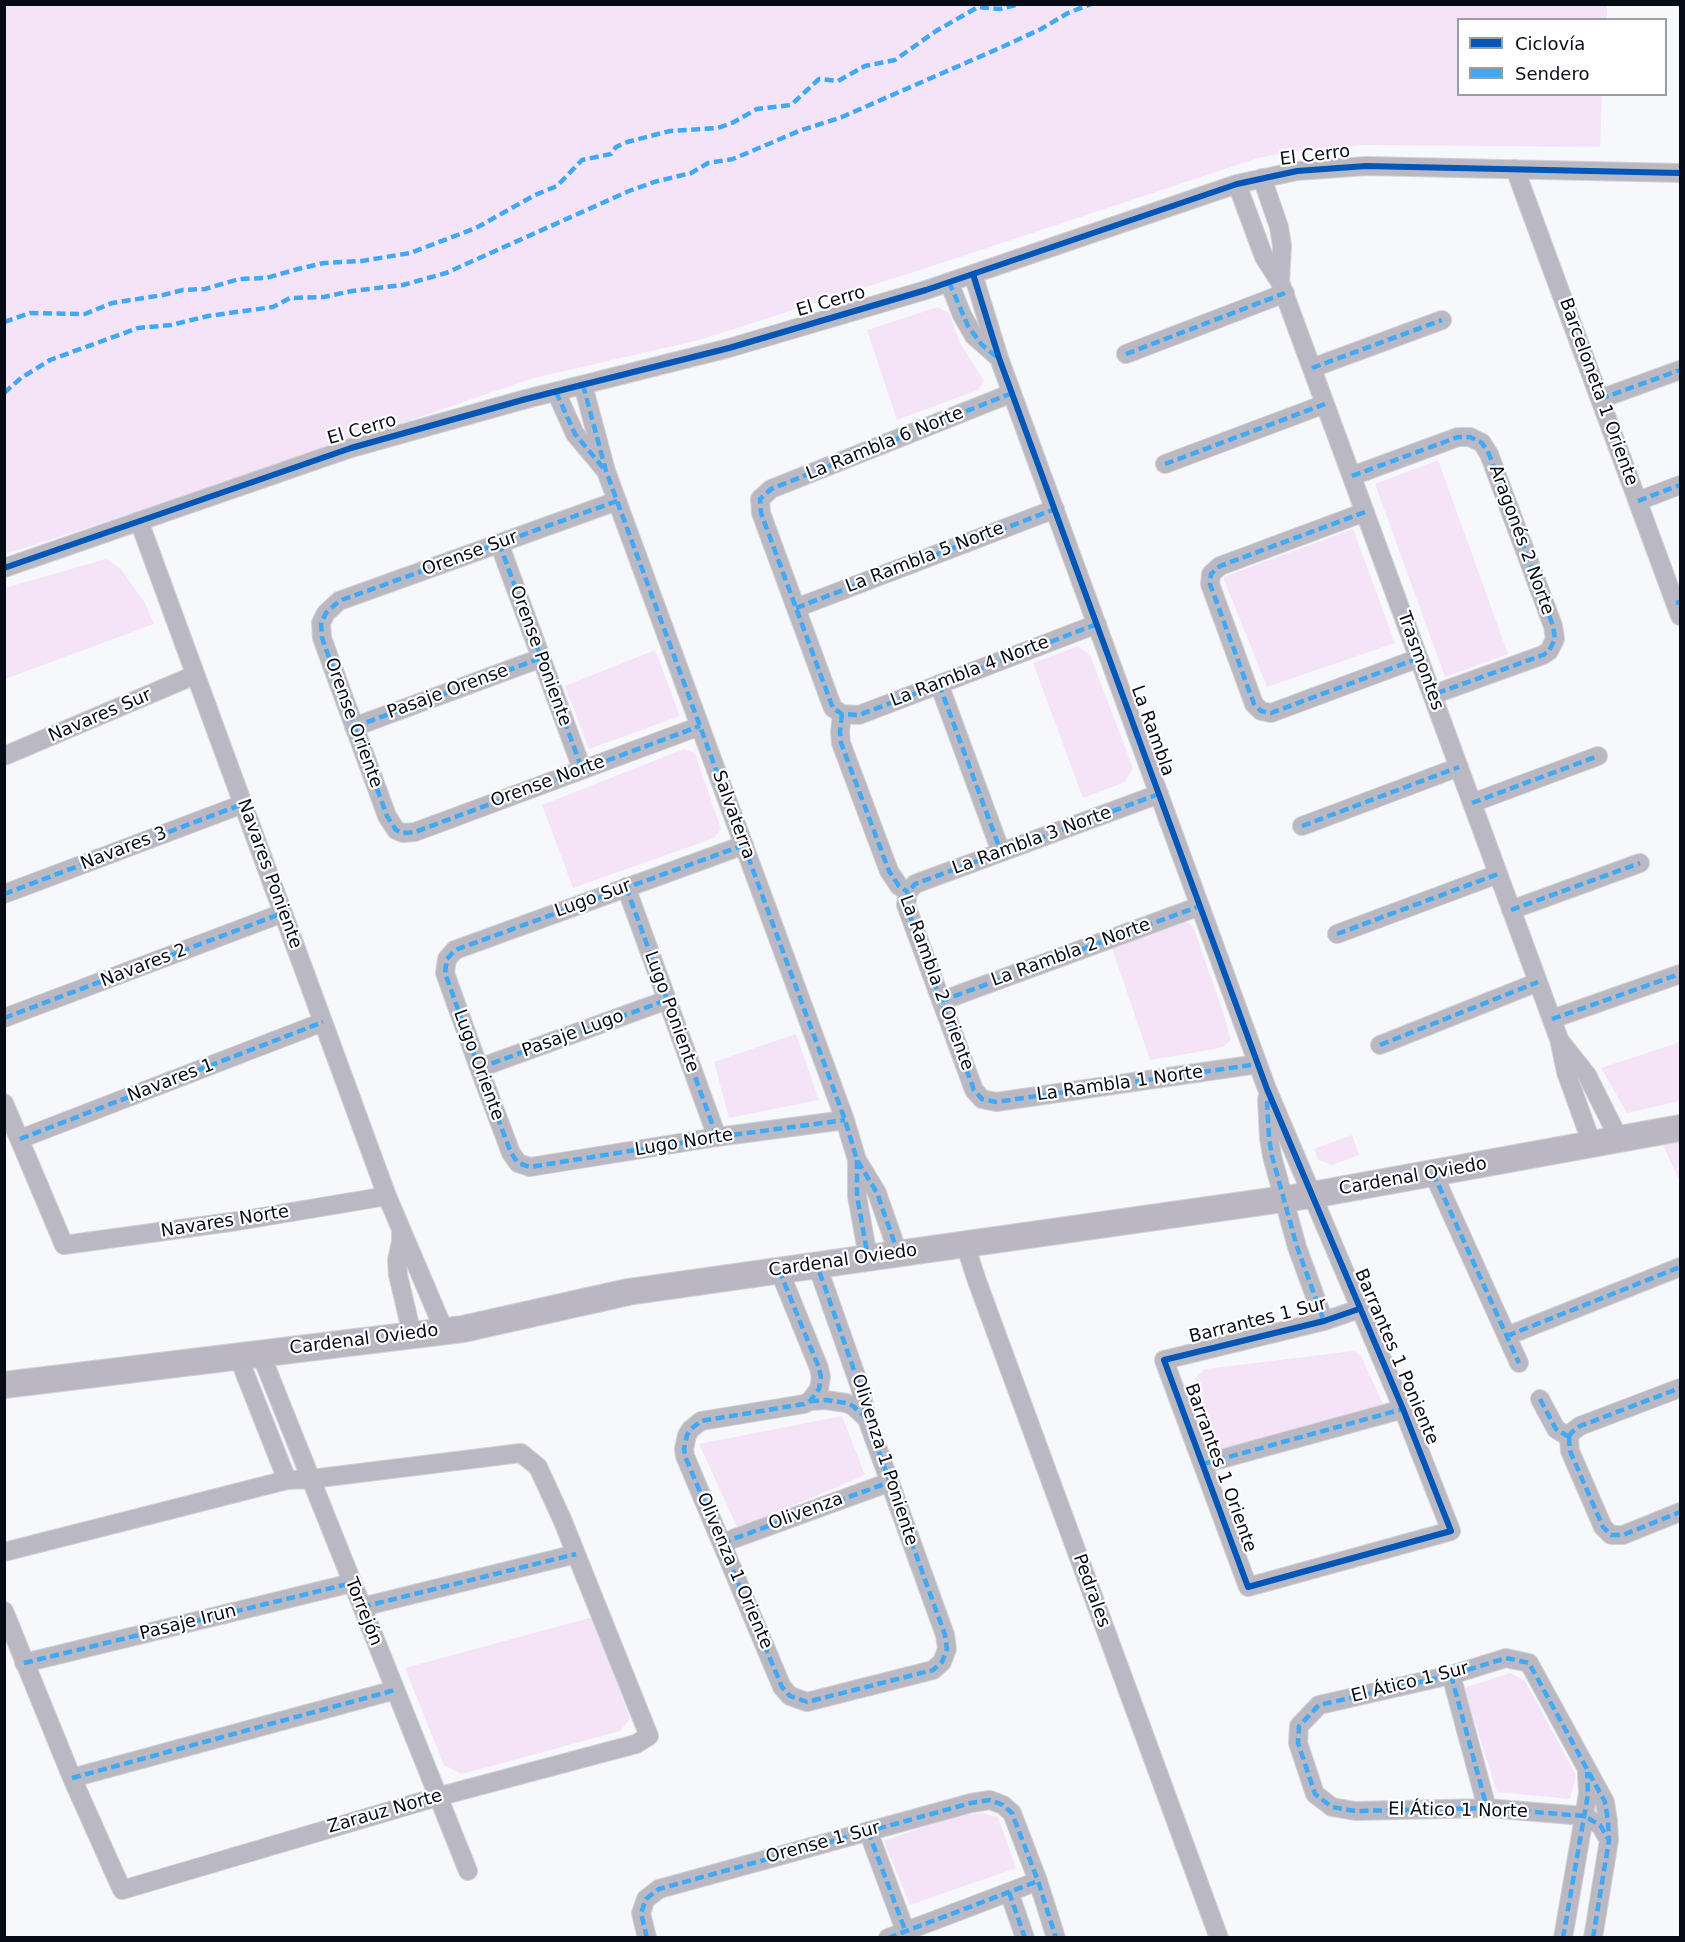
<!DOCTYPE html>
<meta charset="utf-8">
<style>
body{margin:0}
#map{position:relative;width:1685px;height:1942px;overflow:hidden;background:#f6f8fc;font-family:"DejaVu Sans",sans-serif}
canvas{display:block}
.frame{position:absolute;inset:0;border:6px solid #070b16;pointer-events:none}
.legend{position:absolute;left:1457px;top:18px;width:210px;height:78px;box-sizing:border-box;background:#fff;border:2px solid #9c9da2;margin:0;padding:8px 10px;list-style:none;font-size:18px;color:#070b16}
.legend li{display:flex;align-items:center;gap:12px;height:30px}
.legend b{width:30px;border:2px solid #9c9da2}
</style>
<div id="map">
<canvas width="1685" height="1942"></canvas>
<div class="frame"></div>
<ul class="legend">
<li><b style="height:8px;background:#0057b8"></b>Ciclovía</li>
<li><b style="height:8px;background:#3fa9f5"></b>Sendero</li>
</ul>
</div>
<script>
const context = document.querySelector('canvas').getContext('2d');
context.lineJoin = 'round';
function fill(path, color) {
  context.fillStyle = color;
  context.fill(path, 'evenodd');
}
function toPath(rows) {
  const path = new Path2D();
  for (const r of rows) {
    path.moveTo(r[0], r[1]);
    for (let i = 2; i < r.length; i += 2) path.lineTo(r[i], r[i + 1]);
  }
  return path;
}
function strokePath(path, color, width, dash) {
  context.strokeStyle = color;
  context.lineWidth = width;
  context.lineCap = dash ? 'butt' : 'round';
  context.setLineDash(dash || []);
  context.stroke(path);
}
function label(font, color, halo, rows, align = 'center') {
  context.font = font + ' "DejaVu Sans",sans-serif';
  context.lineWidth = 4.5;
  context.setLineDash([]);
  context.textBaseline = 'middle';
  context.strokeStyle = halo;
  context.fillStyle = color;
  for (const [text, x, y, turn = 0] of rows) {
    context.save();
    context.translate(x, y);
    context.rotate((+turn || 0) * Math.PI / 180);
    context.textAlign = isNaN(turn) ? turn : align;
    if (halo) context.strokeText(text, 0, 0);
    context.fillText(text, 0, 0);
    context.restore();
  }
}
fill(toPath([
 [4,5,1607,5,1607,19,1458,20,1458,94,1602,95,1600,147,1364,145,1296,151,1258,158,948,261,699,340,534,378,196,493,5,554],
 [938,307,949,313,960,343,984,381,978,390,897,420,867,330],
 [1438,460,1508,654,1445,677,1375,484],
 [1353,529,1395,643,1267,687,1223,577],
 [106,559,121,569,145,603,154,624,5,679,5,588],
 [1078,646,1090,655,1133,768,1125,782,1083,798,1033,663],
 [655,650,680,716,589,749,565,686],
 [684,749,695,753,721,829,714,838,573,888,542,805],
 [1182,922,1188,922,1193,926,1223,1012,1230,1037,1230,1041,1224,1046,1215,1049,1150,1060,1112,948],
 [796,1034,819,1100,729,1118,714,1062],
 [1680,1042,1680,1101,1627,1113,1601,1068],
 [1352,1135,1359,1155,1332,1165,1318,1160,1314,1149],
 [1680,1141,1680,1182,1663,1145],
 [1354,1351,1361,1356,1384,1406,1226,1451,1217,1446,1195,1379,1205,1369],
 [842,1416,865,1475,738,1529,699,1444],
 [593,1617,630,1719,620,1731,462,1774,444,1765,405,1668],
 [1510,1673,1525,1681,1576,1775,1570,1799,1497,1792,1464,1688],
 [982,1813,998,1817,1016,1868,910,1905,884,1841,926,1826,962,1815]
]), '#f5e4f8');
const street = toPath([
 [1515,169,1680,616],
 [1262,178,1279,227,1282,246,1280,282],
 [1237,184,1264,257,1280,282,1559,1039,1566,1072,1592,1144],
 [973,274,999,358,1267,1089,1403,1409,1451,1531,1248,1587,1164,1360,1324,1321,1359,1309],
 [949,282,962,315,974,336,999,358],
 [1126,354,1285,293],
 [1312,368,1442,320],
 [583,385,606,471,845,1120,857,1160,877,1193,898,1253],
 [556,392,575,434,606,471],
 [1012,393,771,489,760,499,761,513,831,703,833,708,842,714,859,715,1097,624],
 [1600,399,1680,370],
 [1165,464,1325,404],
 [1352,476,1458,437,1470,437,1482,443,1489,454,1553,626,1555,639,1549,651,1543,655,1432,695],
 [617,501,339,601,326,613,321,623,322,638,387,816,396,830,403,833,415,832,700,726],
 [1638,501,1680,485],
 [1365,512,1220,566,1211,574,1210,584,1254,704,1261,711,1271,713,1419,658],
 [139,521,387,1196,444,1330],
 [499,543,582,769],
 [4,568,351,448,526,399,729,348,926,290,1237,184,1297,171,1366,166,1680,173],
 [796,608,1055,509],
 [939,684,1001,852],
 [842,714,840,732,841,743,889,871,899,886,908,892],
 [354,727,541,658],
 [4,756,195,675],
 [1159,794,915,884,908,892,906,905,974,1090,982,1099,996,1102,1258,1064],
 [1472,803,1598,756],
 [1302,826,1459,767],
 [744,845,455,950,447,959,445,973,479,1068,511,1153,518,1163,530,1167,717,1137,845,1120],
 [626,887,717,1137],
 [4,894,243,804],
 [1511,910,1640,863],
 [1337,934,1498,874],
 [941,1001,1200,906],
 [4,1018,283,913],
 [1552,1019,1680,974],
 [1560,1041,1587,1075,1619,1139],
 [1380,1045,1538,982],
 [479,1068,667,1000],
 [1267,1099,1269,1138,1272,1156,1297,1247,1324,1321],
 [4,1103,64,1245,238,1221,387,1196],
 [20,1139,323,1022],
 [857,1160,857,1196,868,1257],
 [1433,1173,1519,1363],
 [401,1231,401,1242,397,1260,398,1275,412,1334],
 [965,1244,977,1281,1219,1938],
 [779,1270,819,1368,821,1377,819,1389,810,1401,804,1404,701,1421,691,1429,687,1435,684,1449,685,1456,782,1687,790,1696,807,1702,933,1670,942,1662,947,1649,945,1635,867,1419,860,1387,817,1265],
 [1507,1336,1680,1267],
 [260,1352,468,1871],
 [238,1356,287,1480],
 [1540,1399,1556,1429,1569,1437],
 [810,1401,826,1400,846,1403,853,1406,867,1419],
 [1569,1437,1570,1451,1603,1527,1611,1535,1623,1535,1680,1512],
 [1569,1437,1572,1432,1580,1426,1680,1388],
 [1203,1464,1403,1409],
 [722,1543,890,1482],
 [4,1552,287,1480,311,1479,521,1453,538,1467,562,1519,649,1736,636,1744,437,1797,122,1890,72,1778,4,1611],
 [362,1607,576,1554],
 [24,1663,352,1583],
 [1451,1675,1487,1808],
 [72,1778,395,1690],
 [868,1831,905,1930],
 [1009,1892,1025,1938],
 [647,1938,641,1913,646,1899,659,1889,971,1803,990,1800,1003,1805,1012,1813,1038,1881,1056,1938],
 [888,1938,1038,1881],
 [1563,1938,1588,1794,1587,1773],
 [1593,1938,1609,1840,1608,1821,1605,1802,1529,1663,1506,1658,1451,1675,1319,1705,1299,1726,1298,1743,1315,1794,1332,1807,1355,1811,1487,1808,1584,1816,1600,1825,1609,1840]
]);
const secondary = toPath([
 [4,1385,463,1329,628,1292,1312,1195,1680,1128]
]);
strokePath(street, '#d1d2d6', 20);
strokePath(secondary, '#d1d2d6', 28);
strokePath(street, '#bab8c3', 18);
strokePath(secondary, '#bab7c3', 26);
strokePath(toPath([
 [949,282,968,326,982,345,997,357],
 [4,322,30,313,85,314,112,303,163,295,183,290,205,289,239,279,266,278,298,269,324,263,362,261,410,253,476,228,535,195,557,186,582,160,611,154,616,147,627,142,670,131,718,128,732,123,757,109,791,105,819,79,838,81,865,66,895,60,936,31,978,7,1000,9,1020,4],
 [1126,354,1285,293],
 [1312,368,1442,320],
 [583,385,606,471,845,1120,857,1160,877,1193,898,1253],
 [556,392,575,434,605,470],
 [4,393,21,378,50,360,138,328,171,325,208,316,273,307,290,298,324,297,352,291,403,285,446,273,629,191,654,182,691,173,708,163,733,159,799,131,842,117,1002,47,1041,29,1068,13,1091,4],
 [1012,393,771,489,760,499,761,513,831,703,833,708,842,714,859,715,1097,624],
 [1600,399,1680,370],
 [1165,464,1325,404],
 [1352,476,1458,437,1470,437,1482,443,1489,454,1553,626,1555,639,1549,651,1543,655,1432,695],
 [617,501,339,601,326,613,321,623,322,638,387,816,396,830,403,833,415,832,700,726],
 [1638,501,1680,485],
 [1365,512,1220,566,1211,574,1210,584,1254,704,1261,711,1271,713,1419,658],
 [499,543,582,769],
 [1676,603,1680,602],
 [796,608,1055,509],
 [939,684,1001,852],
 [842,714,840,732,841,743,889,871,899,886,908,892],
 [354,727,541,658],
 [1159,794,915,884,908,892,906,905,974,1090,982,1099,996,1102,1258,1064],
 [1472,803,1598,756],
 [1302,826,1459,767],
 [744,845,455,950,447,959,445,973,479,1068,511,1153,518,1163,530,1167,717,1137,845,1120],
 [626,887,717,1137],
 [4,894,243,804],
 [1511,910,1640,863],
 [1337,934,1498,874],
 [941,1001,1200,906],
 [4,1018,283,913],
 [1552,1019,1680,974],
 [1380,1045,1538,982],
 [479,1068,667,1000],
 [1267,1101,1269,1138,1272,1156,1297,1247,1324,1321],
 [20,1139,323,1022],
 [857,1160,857,1196,868,1257],
 [1433,1173,1519,1363],
 [779,1270,819,1368,821,1377,819,1389,810,1401,804,1404,701,1421,691,1429,687,1435,684,1449,685,1456,782,1687,790,1696,807,1702,933,1670,942,1662,947,1649,945,1635,867,1419,860,1387,817,1265],
 [1507,1336,1680,1267],
 [1540,1399,1556,1429,1569,1437],
 [810,1401,826,1400,846,1403,853,1406,867,1419],
 [1569,1437,1570,1451,1603,1527,1611,1535,1623,1535,1680,1512],
 [1569,1437,1572,1432,1580,1426,1680,1388],
 [1203,1464,1403,1409],
 [722,1543,890,1482],
 [362,1607,576,1554],
 [24,1663,352,1583],
 [1451,1675,1487,1808],
 [72,1778,395,1690],
 [868,1831,905,1930],
 [1009,1892,1025,1938],
 [647,1938,641,1913,646,1899,659,1889,971,1803,990,1800,1003,1805,1012,1813,1038,1881,1056,1938],
 [888,1938,1038,1881],
 [1563,1938,1588,1794,1587,1772],
 [1593,1938,1609,1840,1608,1821,1605,1802,1529,1663,1506,1658,1451,1675,1319,1705,1299,1726,1298,1743,1315,1794,1332,1807,1355,1811,1487,1808,1584,1816,1600,1825,1609,1840]
]), '#3fa9f5', 4.5, [9, 4.5]);
strokePath(toPath([
 [973,274,999,358,1267,1089,1403,1409,1451,1531,1248,1587,1164,1360,1324,1321,1359,1309],
 [4,568,351,448,526,399,729,348,926,290,1237,184,1297,171,1366,166,1680,173]
]), '#0057b8', 6);
label('18px', '#070b16', '#fff', [
 ["El Cerro",1315,156,-7],
 ["El Cerro",831,302,-16],
 ["Barceloneta 1 Oriente",1598,392,70],
 ["El Cerro",362,430,-16],
 ["La Rambla 6 Norte",885,444,-22],
 ["Aragonés 2 Norte",1521,540,70],
 ["Orense Sur",470,554,-20],
 ["La Rambla 5 Norte",925,558,-21],
 ["Orense Poniente",540,656,70],
 ["Trasmontes",1420,661,70],
 ["La Rambla 4 Norte",970,672,-21],
 ["Pasaje Orense",448,692,-20],
 ["Navares Sur",100,716,-23],
 ["Orense Oriente",353,723,70],
 ["La Rambla",1152,731,70],
 ["Orense Norte",548,782,-20],
 ["Salvaterra",733,815,70],
 ["La Rambla 3 Norte",1032,841,-20],
 ["Navares 3",124,849,-21],
 ["Navares Poniente",269,874,70],
 ["Lugo Sur",593,899,-20],
 ["La Rambla 2 Norte",1071,953,-20],
 ["Navares 2",144,966,-21],
 ["La Rambla 2 Oriente",936,983,70],
 ["Lugo Poniente",671,1012,70],
 ["Pasaje Lugo",573,1034,-20],
 ["Lugo Oriente",478,1065,70],
 ["Navares 1",171,1081,-21],
 ["La Rambla 1 Norte",1120,1084,-8],
 ["Lugo Norte",684,1143,-9],
 ["Cardenal Oviedo",1413,1177,-10],
 ["Navares Norte",225,1222,-9],
 ["Cardenal Oviedo",843,1261,-8],
 ["Barrantes 1 Sur",1258,1321,-14],
 ["Cardenal Oviedo",364,1340,-7],
 ["Barrantes 1 Poniente",1396,1357,67],
 ["Olivenza 1 Poniente",884,1460,72],
 ["Barrantes 1 Oriente",1220,1468,70],
 ["Olivenza",806,1512,-20],
 ["Olivenza 1 Oriente",734,1571,67],
 ["Pedrales",1091,1591,70],
 ["Torrejón",363,1612,68],
 ["Pasaje Irun",188,1623,-14],
 ["El Ático 1 Sur",1410,1683,-14],
 ["El Ático 1 Norte",1458,1811,1],
 ["Zarauz Norte",385,1812,-16],
 ["Orense 1 Sur",823,1843,-15]
]);
</script>
